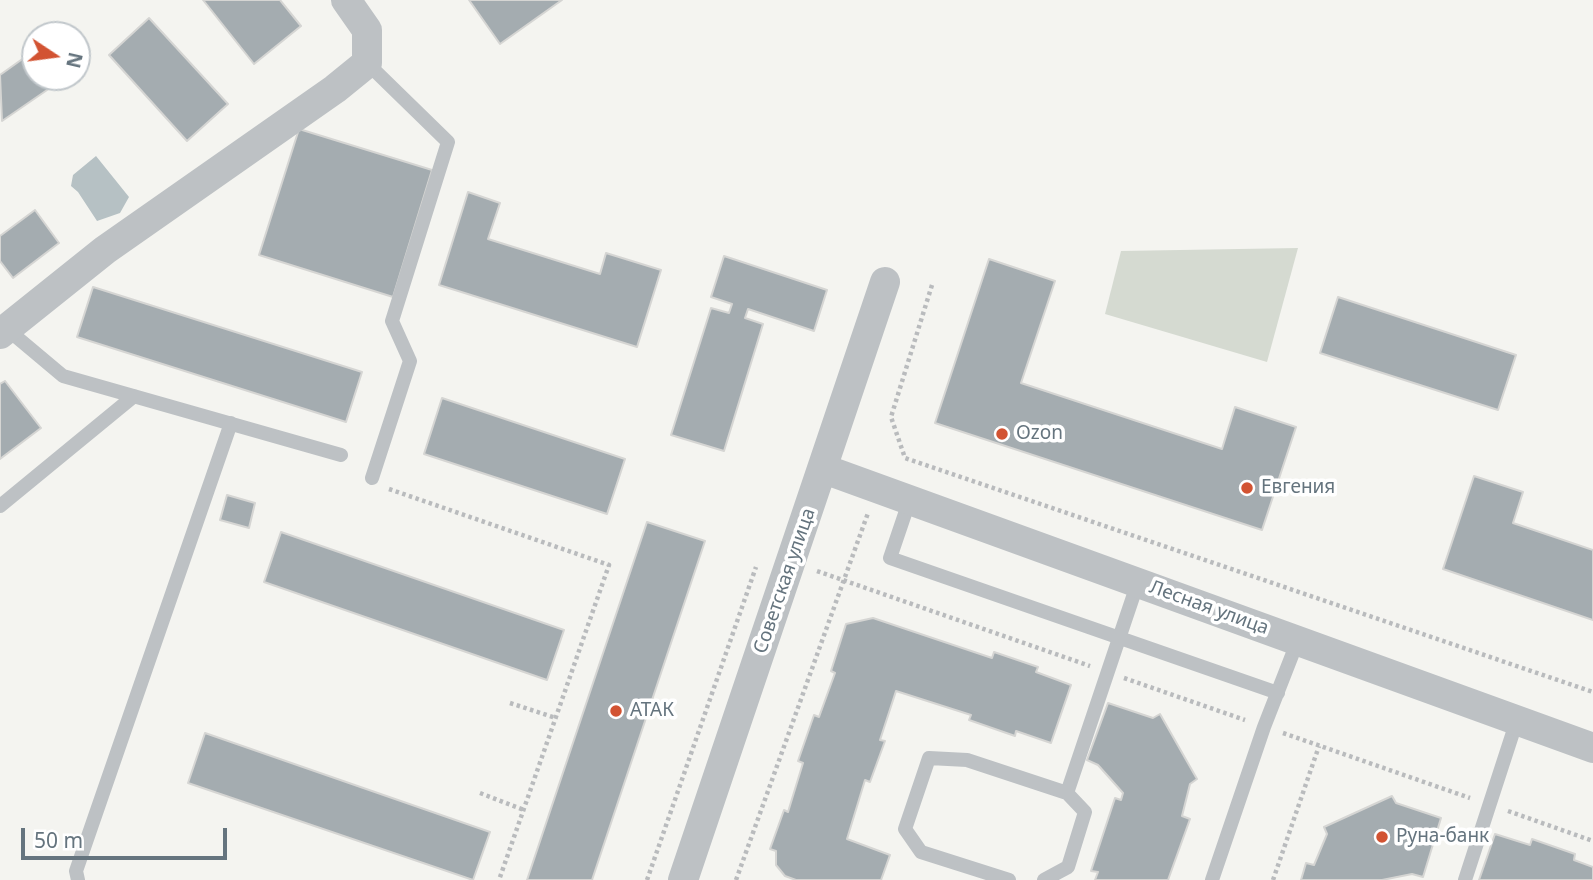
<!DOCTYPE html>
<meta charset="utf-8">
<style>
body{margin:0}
#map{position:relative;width:1593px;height:880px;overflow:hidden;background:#f4f4f0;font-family:"Noto Sans",sans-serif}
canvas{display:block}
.north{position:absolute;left:21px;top:21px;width:70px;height:70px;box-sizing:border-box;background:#fff;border:2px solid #c1c7cb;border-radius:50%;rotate:103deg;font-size:19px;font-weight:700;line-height:28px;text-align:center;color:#65747e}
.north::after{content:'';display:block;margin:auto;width:24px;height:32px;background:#d25332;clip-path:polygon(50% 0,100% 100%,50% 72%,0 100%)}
.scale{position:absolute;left:21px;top:828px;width:206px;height:32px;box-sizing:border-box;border:4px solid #65747e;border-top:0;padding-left:9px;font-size:21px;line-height:24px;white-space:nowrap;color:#65747e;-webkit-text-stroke:5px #fff;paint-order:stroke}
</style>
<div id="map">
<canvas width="1593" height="880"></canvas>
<div class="north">N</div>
<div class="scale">50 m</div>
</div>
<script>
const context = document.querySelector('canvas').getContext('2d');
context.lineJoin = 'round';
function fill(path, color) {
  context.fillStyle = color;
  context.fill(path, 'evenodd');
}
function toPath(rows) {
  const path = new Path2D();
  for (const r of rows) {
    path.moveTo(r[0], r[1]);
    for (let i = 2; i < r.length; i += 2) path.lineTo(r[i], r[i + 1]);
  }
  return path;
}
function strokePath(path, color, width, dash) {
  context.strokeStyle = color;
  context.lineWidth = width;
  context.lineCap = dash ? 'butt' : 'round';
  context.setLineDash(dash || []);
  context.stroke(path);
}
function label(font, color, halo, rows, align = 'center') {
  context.font = font + ' "Noto Sans",sans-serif';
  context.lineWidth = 7;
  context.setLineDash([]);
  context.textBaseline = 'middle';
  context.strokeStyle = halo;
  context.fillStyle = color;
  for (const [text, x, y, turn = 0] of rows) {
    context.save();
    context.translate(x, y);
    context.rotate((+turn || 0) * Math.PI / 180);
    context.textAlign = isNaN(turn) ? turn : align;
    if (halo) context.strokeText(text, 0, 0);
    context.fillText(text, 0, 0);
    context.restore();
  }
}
fill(toPath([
 [1298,248,1267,362,1105,314,1121,251]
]), '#d5dad1');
fill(toPath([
 [96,156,129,197,120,213,97,221,78,192,71,186,73,175]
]), '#b6c1c4');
const building = toPath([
 [203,0,280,0,301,26,254,64,203,0],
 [469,0,562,0,500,44,469,0],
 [149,18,228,104,187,141,109,55,149,18],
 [35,50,35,77,66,77,2,121,0,75,35,50],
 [299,129,432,170,393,297,259,255,299,129],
 [468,192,500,203,488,239,600,274,606,253,661,270,637,347,439,285,468,192],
 [35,210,59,243,13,278,0,261,0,236,35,210],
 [724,256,827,290,814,331,748,309,745,318,763,324,724,451,671,435,711,308,729,313,732,304,711,297,724,256],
 [989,259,1055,281,1021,383,1222,449,1235,407,1296,427,1262,530,935,423,989,259],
 [93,287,362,372,346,422,77,337,93,287],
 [1338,297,1516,355,1498,410,1320,353,1338,297],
 [5,381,41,428,0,459,0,384,5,381],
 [442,398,625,459,607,514,424,454,442,398],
 [1474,476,1523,492,1513,523,1593,550,1593,620,1443,569,1474,476],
 [227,495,255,503,249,528,220,520,227,495],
 [647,522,705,541,592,880,527,880,647,522],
 [281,532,564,630,547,680,264,582,281,532],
 [873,618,992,658,994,652,1038,667,1036,672,1071,685,1051,743,1016,731,1015,736,969,720,971,715,896,691,880,740,885,741,870,782,865,780,847,839,890,855,881,880,796,880,785,876,776,865,776,851,770,849,784,810,788,812,803,763,798,761,814,715,819,717,835,673,831,671,846,624,873,618],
 [1108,703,1153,718,1160,714,1197,779,1190,784,1182,816,1190,819,1168,880,1095,880,1098,872,1091,871,1115,798,1121,800,1123,793,1098,765,1087,760,1108,703],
 [205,733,490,832,473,880,188,783,205,733],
 [1392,796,1396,803,1441,818,1423,877,1412,874,1382,880,1301,880,1306,863,1314,865,1327,834,1324,827,1392,796],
 [1495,834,1530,845,1532,839,1575,854,1574,860,1593,867,1593,880,1479,880,1495,834]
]);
fill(building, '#a4acb0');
strokePath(building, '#d5d5d3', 2);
strokePath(toPath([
 [932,285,891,417,905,458,1593,692],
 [389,489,609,565,499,880],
 [817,571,1090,666],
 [1124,678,1245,720],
 [510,703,556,718],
 [1283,733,1470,798],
 [480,793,524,810],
 [1508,811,1593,841],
 [647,880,756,567],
 [736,880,868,513],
 [1273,880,1319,746]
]), '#b9bbbd', 4.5, [3.5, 3.5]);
strokePath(toPath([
 [367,63,448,142,392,321,410,361,372,478],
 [7,329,63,376,341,455],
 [910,499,890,558,1278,693],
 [0,506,134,396],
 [1067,793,1138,582],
 [78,880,76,871,231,423],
 [1009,880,921,852,905,829,929,758,967,760,1067,793,1085,812,1068,867,1044,880],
 [1212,880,1264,727,1298,640],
 [1465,880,1517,720]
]), '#bdc1c4', 14);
strokePath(toPath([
 [0,334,105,250,335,89,367,63,367,30,346,0],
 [824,469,1593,748],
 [683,880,885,282]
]), '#bdc1c4', 30);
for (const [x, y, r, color] of [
 [1002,434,7,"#d25332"],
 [1247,488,7,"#d25332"],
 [616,711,7,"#d25332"],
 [1382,837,7,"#d25332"]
]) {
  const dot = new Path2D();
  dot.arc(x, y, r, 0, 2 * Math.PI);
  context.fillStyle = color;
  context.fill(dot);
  strokePath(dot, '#fff', 2.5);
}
label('19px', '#65747e', '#fff', [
 ["Ozon",1016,434],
 ["Евгения",1261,488],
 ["АТАК",630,711],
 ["Руна-банк",1396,837]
], 'left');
label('19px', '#65747e', '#fff', [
 ["Советская улица",785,581,-71],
 ["Лесная улица",1209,608,20]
]);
</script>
